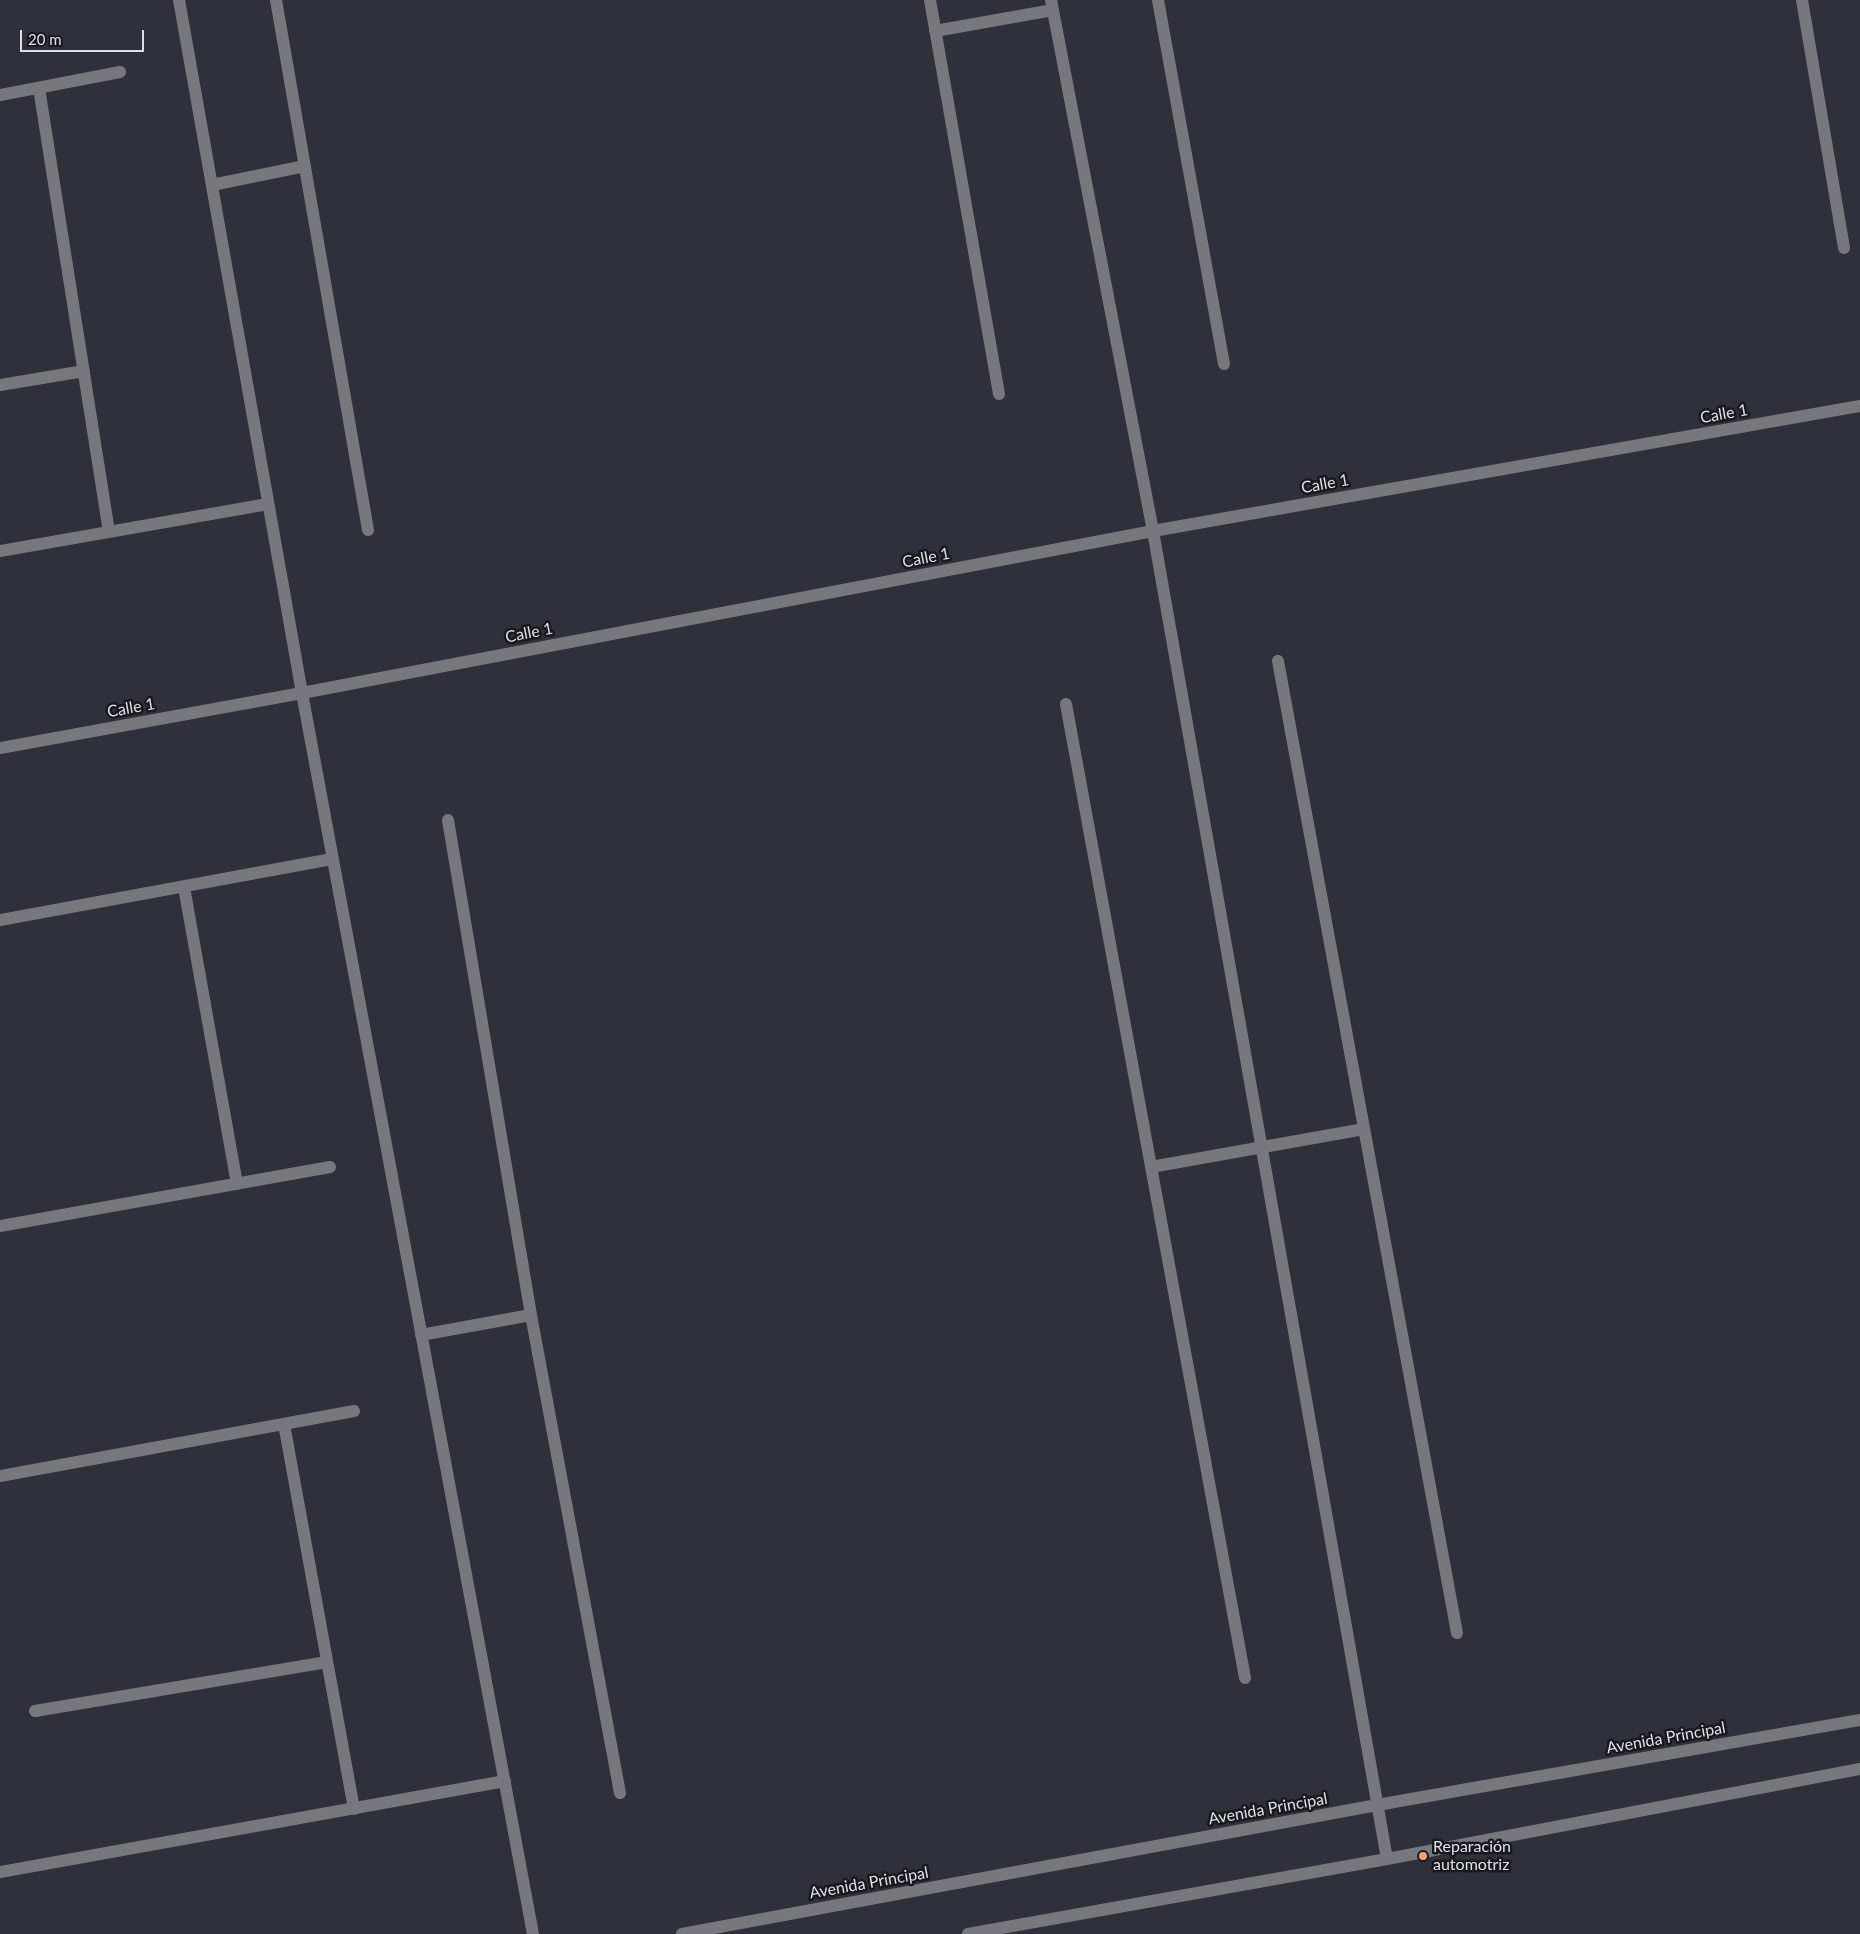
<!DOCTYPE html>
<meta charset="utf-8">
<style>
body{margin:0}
#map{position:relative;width:1860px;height:1934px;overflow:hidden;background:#2e313b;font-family:Lato,sans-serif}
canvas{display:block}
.scale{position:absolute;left:20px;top:30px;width:124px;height:22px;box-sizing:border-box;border:2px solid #dee0e6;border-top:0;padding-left:6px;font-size:15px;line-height:18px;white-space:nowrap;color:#dee0e6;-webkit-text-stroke:4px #18191e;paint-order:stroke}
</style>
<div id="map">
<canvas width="1860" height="1934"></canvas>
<div class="scale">20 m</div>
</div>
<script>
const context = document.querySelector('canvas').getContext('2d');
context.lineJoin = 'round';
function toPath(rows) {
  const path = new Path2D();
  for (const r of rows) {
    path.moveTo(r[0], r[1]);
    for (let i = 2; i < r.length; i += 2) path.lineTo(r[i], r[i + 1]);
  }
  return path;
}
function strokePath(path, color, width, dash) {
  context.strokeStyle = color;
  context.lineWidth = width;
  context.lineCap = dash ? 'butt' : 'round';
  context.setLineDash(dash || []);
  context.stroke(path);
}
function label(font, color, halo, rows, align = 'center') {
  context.font = font + ' Lato,sans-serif';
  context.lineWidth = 5;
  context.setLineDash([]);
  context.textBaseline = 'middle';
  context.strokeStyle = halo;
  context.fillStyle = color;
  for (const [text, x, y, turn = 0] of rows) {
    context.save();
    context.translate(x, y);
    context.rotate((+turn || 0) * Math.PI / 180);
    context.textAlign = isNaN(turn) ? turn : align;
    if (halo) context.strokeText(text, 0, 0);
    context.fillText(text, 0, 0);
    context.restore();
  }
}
strokePath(toPath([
 [179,0,302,693,533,1934],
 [276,0,368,530],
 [930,0,999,394],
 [1051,0,1153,531,1387,1859],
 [1158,0,1224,364],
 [1802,0,1844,248],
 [935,31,1053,10],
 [39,88,109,532],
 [0,95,120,72],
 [212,185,305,166],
 [0,385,84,371],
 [0,551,268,504],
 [1278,661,1457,1633],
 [1066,704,1245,1678],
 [0,748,302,693,1153,531,1860,406],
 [448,820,531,1315,620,1793],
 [184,887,237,1184],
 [0,920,332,859],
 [1151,1167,1364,1129],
 [0,1226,330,1167],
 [421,1335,531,1315],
 [284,1424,354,1809],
 [0,1476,354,1411],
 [35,1711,327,1662],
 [0,1872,505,1781],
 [682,1934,1377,1805,1860,1720],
 [968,1934,1387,1859,1860,1769]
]), '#77787e', 12);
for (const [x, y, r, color] of [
 [1423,1856,5,"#efa377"]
]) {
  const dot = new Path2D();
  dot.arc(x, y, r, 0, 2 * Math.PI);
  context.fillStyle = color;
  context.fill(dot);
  strokePath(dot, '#18191e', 2);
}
label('16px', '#dee0e6', '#18191e', [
 ["Calle 1",1724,414,-10],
 ["Calle 1",1325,484,-10],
 ["Calle 1",926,558,-11],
 ["Calle 1",529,633,-11],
 ["Calle 1",131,708,-10],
 ["Avenida Principal",1666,1738,-10],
 ["Avenida Principal",1268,1809,-10],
 ["Avenida Principal",869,1883,-10]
]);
label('16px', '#dee0e6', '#18191e', [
 ["Reparación",1433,1847],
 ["automotriz",1433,1865]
], 'left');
</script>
